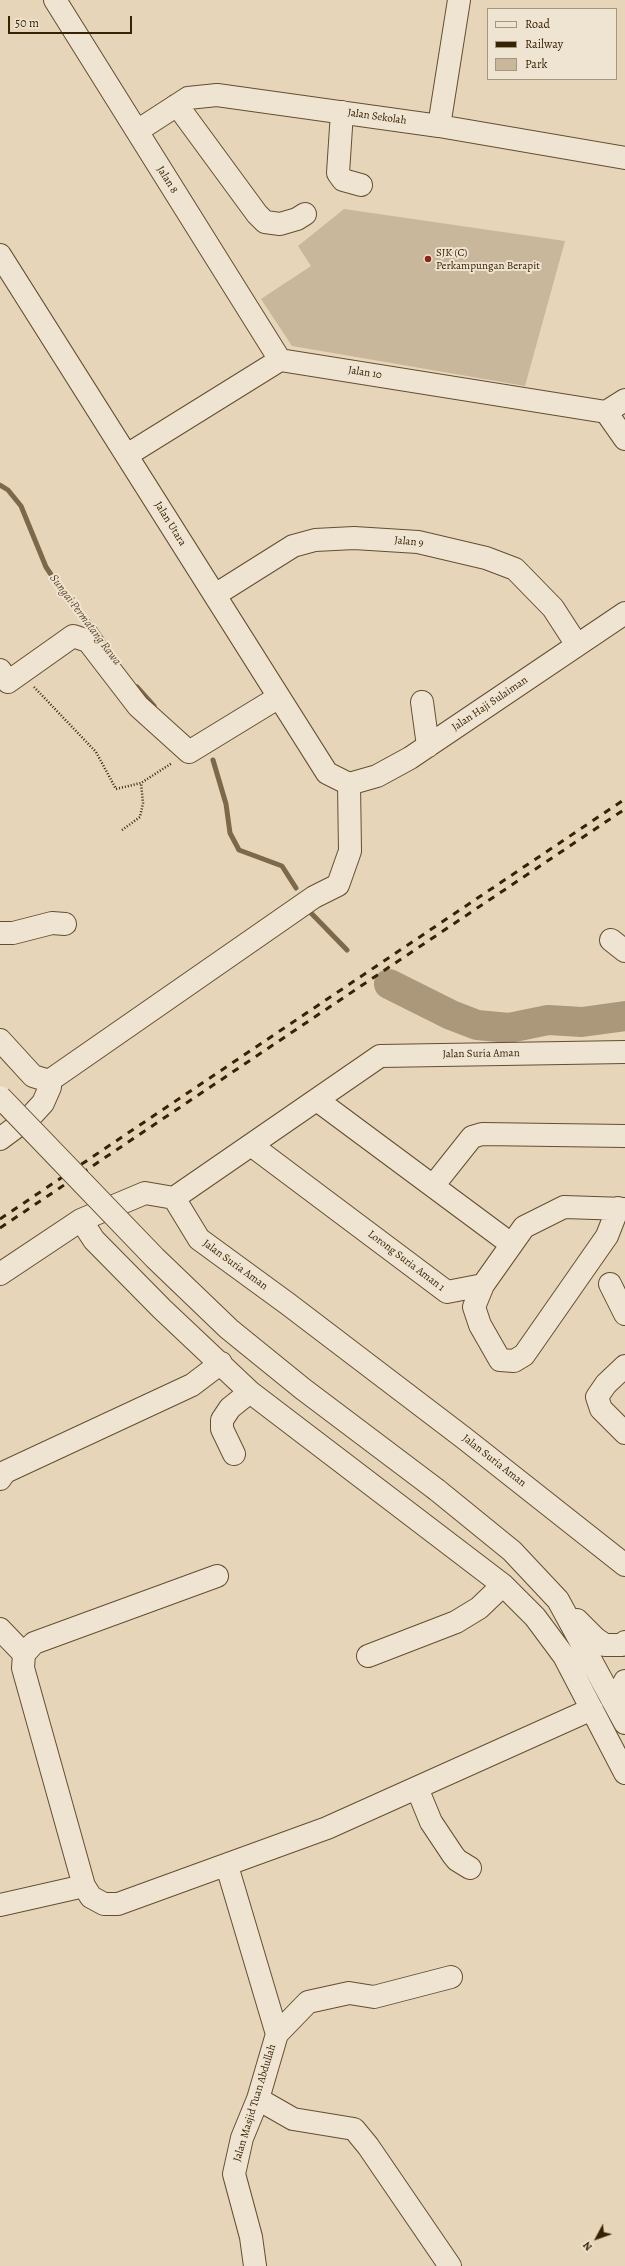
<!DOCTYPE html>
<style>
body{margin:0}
#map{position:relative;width:625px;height:2266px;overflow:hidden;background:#e7d5ba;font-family:Alegreya,serif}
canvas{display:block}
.legend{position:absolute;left:487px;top:8px;width:130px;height:72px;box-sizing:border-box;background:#efe4d2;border:1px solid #a5967e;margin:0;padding:5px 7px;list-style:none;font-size:12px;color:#372201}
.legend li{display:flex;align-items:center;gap:8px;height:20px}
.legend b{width:20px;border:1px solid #a5967e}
.north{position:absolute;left:577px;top:2218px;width:40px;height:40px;-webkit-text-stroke:3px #efe4d2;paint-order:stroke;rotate:229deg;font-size:11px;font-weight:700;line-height:16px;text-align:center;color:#372201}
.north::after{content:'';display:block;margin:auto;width:14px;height:18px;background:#372201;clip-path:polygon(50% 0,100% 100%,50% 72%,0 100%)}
.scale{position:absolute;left:8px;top:16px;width:124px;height:18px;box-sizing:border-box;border:2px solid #372201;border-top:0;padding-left:5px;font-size:12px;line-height:14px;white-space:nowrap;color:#372201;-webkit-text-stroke:3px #efe4d2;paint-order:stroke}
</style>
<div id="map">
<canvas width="625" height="2266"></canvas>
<ul class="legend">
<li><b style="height:5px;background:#efe4d2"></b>Road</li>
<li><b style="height:5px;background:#372201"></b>Railway</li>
<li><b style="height:11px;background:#c9b79b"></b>Park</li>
</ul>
<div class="north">N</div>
<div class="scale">50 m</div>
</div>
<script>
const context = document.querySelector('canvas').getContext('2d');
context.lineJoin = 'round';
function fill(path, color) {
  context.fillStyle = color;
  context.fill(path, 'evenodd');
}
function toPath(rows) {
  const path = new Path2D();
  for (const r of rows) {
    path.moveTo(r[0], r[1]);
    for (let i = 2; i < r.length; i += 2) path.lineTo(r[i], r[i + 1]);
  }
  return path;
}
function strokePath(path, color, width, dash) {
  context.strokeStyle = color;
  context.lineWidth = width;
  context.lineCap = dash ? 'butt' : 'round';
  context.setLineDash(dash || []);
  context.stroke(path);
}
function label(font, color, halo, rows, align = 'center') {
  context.font = font + ' Alegreya,serif';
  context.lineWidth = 4;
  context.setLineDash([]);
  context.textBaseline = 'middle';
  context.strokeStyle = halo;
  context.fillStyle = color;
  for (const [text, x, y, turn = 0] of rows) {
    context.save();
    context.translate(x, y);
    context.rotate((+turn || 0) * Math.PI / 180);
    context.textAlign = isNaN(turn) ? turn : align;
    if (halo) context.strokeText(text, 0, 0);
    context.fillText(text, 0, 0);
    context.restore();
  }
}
fill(toPath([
 [344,209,565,241,525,386,292,346,261,299,311,266,298,246]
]), '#c9b79b');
strokePath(toPath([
 [0,485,8,490,21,506,46,567,66,597,95,629,114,657],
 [137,687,154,706],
 [213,760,226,804,230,833,239,850,282,866,296,888],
 [311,913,347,950]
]), '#7d694a', 5);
strokePath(toPath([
 [389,984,451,1015,477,1025,509,1028,548,1020,582,1022,625,1016]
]), '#ab987b', 30);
const minor = toPath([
 [55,0,280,360],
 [177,105,257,214,265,222,280,224,297,219,305,214],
 [342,112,338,173,343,180,361,185],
 [439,126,459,0],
 [137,131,188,98,217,95,439,126,625,158],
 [0,255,327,773,349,784],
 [606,412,625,439],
 [127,455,280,360,606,412,625,400],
 [215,595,293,546,315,540,354,538,418,542,486,558,515,569,553,608,577,645],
 [0,670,8,682,73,636,88,641,138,706,189,752,279,697],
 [422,702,428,746],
 [349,784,377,776,410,758,625,613],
 [0,933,13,933,52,923,65,924],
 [611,940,625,951],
 [0,1040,33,1076,49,1081,314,897,338,885,350,851,349,784],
 [317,1100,511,1244],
 [0,1139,31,1116,43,1103,50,1087,49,1081],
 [251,1145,447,1292,483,1285,524,1227,564,1207,625,1209],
 [433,1186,472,1137,482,1134,625,1136],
 [174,1198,199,1239,288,1304,464,1438,625,1565],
 [174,1198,380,1056,625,1052],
 [81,1220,94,1240,162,1309,250,1392,503,1585,535,1617,564,1656,625,1773],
 [0,1274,81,1220,145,1193,174,1198],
 [610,1284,625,1314],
 [483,1285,474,1307,480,1325,500,1360,514,1361,524,1355,607,1236,618,1208],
 [625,1366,606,1384,597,1397,601,1409,625,1433],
 [234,1454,222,1429,222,1420,230,1408,250,1392],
 [0,1479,5,1472,192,1385,221,1363],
 [437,1490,512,1551,558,1600,625,1723],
 [217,1576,34,1643,24,1654,23,1668,84,1886,91,1897,104,1904,118,1904,327,1828,592,1709],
 [577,1620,596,1639,605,1645,622,1645,625,1642],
 [0,1629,24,1654],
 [368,1656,456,1622,479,1608,503,1585],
 [620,1712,622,1687,625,1681],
 [417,1788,431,1822,453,1855,457,1860,470,1868],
 [227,1866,277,2034],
 [0,1905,84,1886],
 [258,2099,293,2119,354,2129,368,2146,450,2266],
 [255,2266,251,2237,234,2174,242,2138,258,2099,277,2034,308,2002,349,1993,374,1997,451,1977]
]);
strokePath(minor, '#634f2f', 24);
strokePath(toPath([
 [34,687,96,752,116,789,141,783,172,763],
 [122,830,140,817,143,803,141,783]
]), '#372201', 2.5, [1, 2]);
strokePath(minor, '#efe4d2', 22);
strokePath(toPath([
 [0,1219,625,799],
 [0,1228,625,809]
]), '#372201', 3, [7, 7]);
const minorBridge = toPath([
 [0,1097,155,1258,229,1329,303,1389,437,1490]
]);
strokePath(minorBridge, '#634f2f', 24, []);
strokePath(minorBridge, '#efe4d2', 22);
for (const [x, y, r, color] of [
 [428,259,4,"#8f2418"]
]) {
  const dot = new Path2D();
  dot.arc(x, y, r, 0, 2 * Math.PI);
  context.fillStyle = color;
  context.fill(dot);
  strokePath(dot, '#efe4d2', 1.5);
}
label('11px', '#372201', '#efe4d2', [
 ["Jalan Sekolah",377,117,8],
 ["Jalan 8",167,180,58],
 ["Jalan 10",365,373,9],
 ["Jalan Utara",170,524,58],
 ["Jalan 9",409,542,6],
 ["Jalan Haji Sulaiman",490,704,-34],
 ["Jalan Suria Aman",481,1054,-1],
 ["Lorong Suria Aman 1",406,1261,37],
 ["Jalan Suria Aman",235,1265,36],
 ["Jalan Suria Aman",494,1461,38],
 ["Jalan Masjid Tuan Abdullah",255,2103,-73]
]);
label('11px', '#372201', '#efe4d2', [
 ["SJK (C)",436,253],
 ["Perkampungan Berapit",436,266]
], 'left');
label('italic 12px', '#604b2c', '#efe4d2', [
 ["Sungai Permatang Rawa",85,620,53]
]);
</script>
